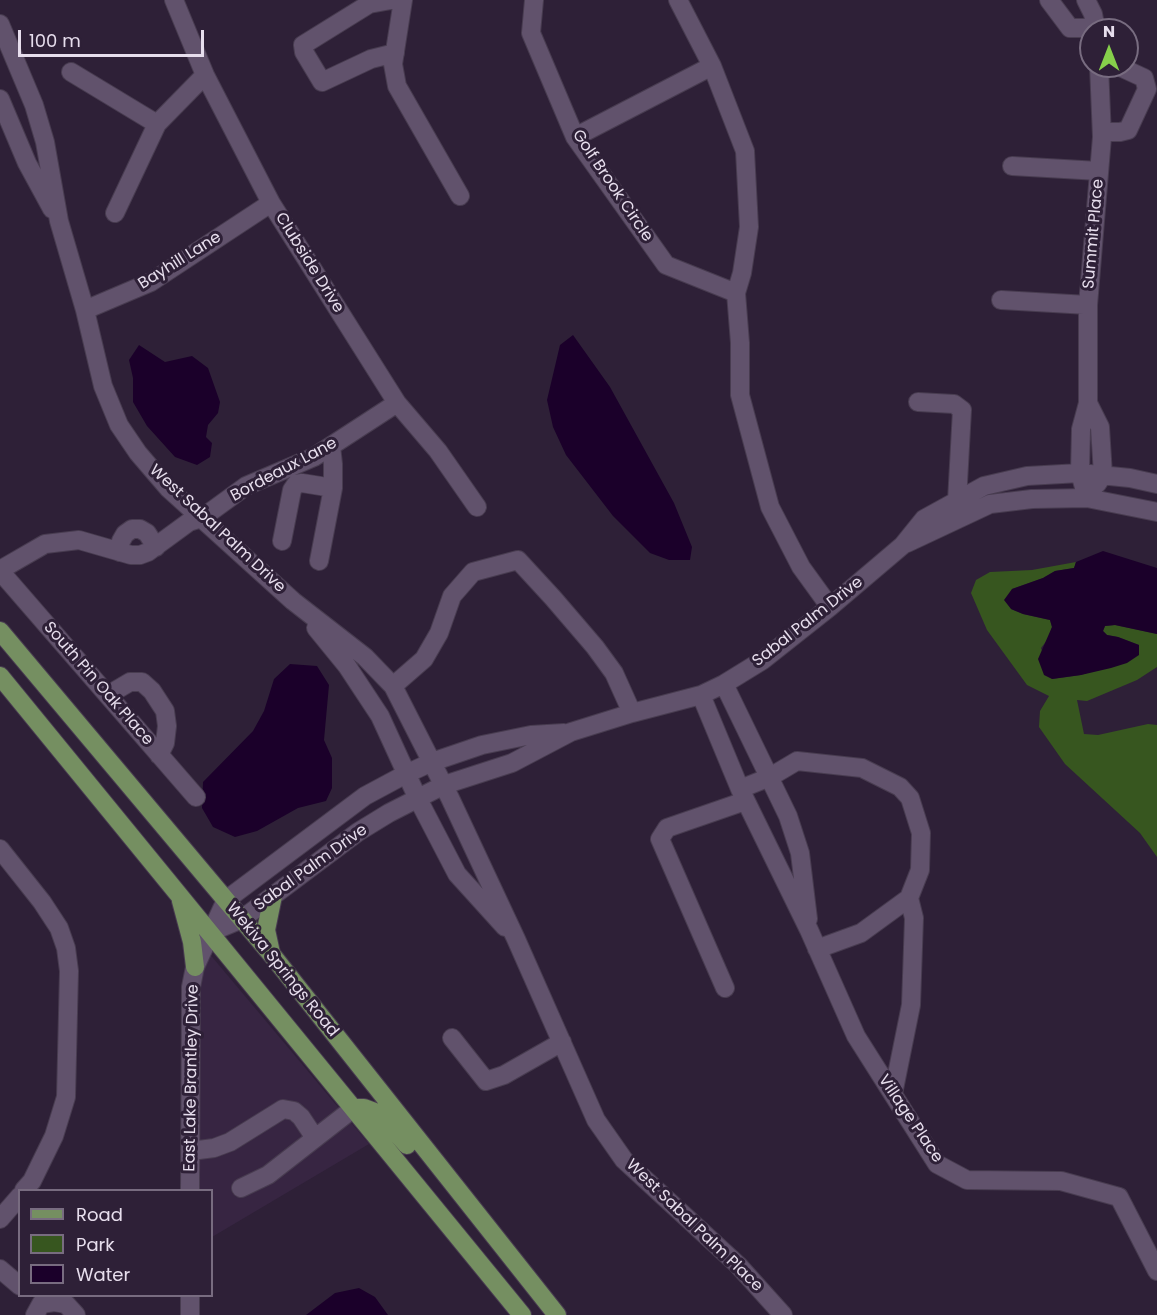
<!DOCTYPE html>
<style>
body{margin:0}
#map{position:relative;width:1157px;height:1315px;overflow:hidden;background:#2e2037;font-family:Poppins,sans-serif}
canvas{display:block}
.legend{position:absolute;left:18px;top:1189px;width:195px;height:108px;box-sizing:border-box;background:#2e2037;border:2px solid #786c80;margin:0;padding:8px 10px;list-style:none;font-size:18px;color:#e7deed}
.legend li{display:flex;align-items:center;gap:12px;height:30px}
.legend b{width:30px;border:2px solid #786c80}
.north{position:absolute;left:1079px;top:18px;width:60px;height:60px;box-sizing:border-box;background:#2e2037;border:2px solid #786c80;border-radius:50%;rotate:0deg;font-size:16px;font-weight:700;line-height:24px;text-align:center;color:#e7deed}
.north::after{content:'';display:block;margin:auto;width:21px;height:27px;background:#86cf4b;clip-path:polygon(50% 0,100% 100%,50% 72%,0 100%)}
.scale{position:absolute;left:18px;top:30px;width:186px;height:27px;box-sizing:border-box;border:3px solid #e7deed;border-top:0;padding-left:8px;font-size:18px;line-height:21px;white-space:nowrap;color:#e7deed;-webkit-text-stroke:4px #2e2037;paint-order:stroke}
</style>
<div id="map">
<canvas width="1157" height="1315"></canvas>
<ul class="legend">
<li><b style="height:8px;background:#758f61"></b>Road</li>
<li><b style="height:16px;background:#37561f"></b>Park</li>
<li><b style="height:16px;background:#1b002a"></b>Water</li>
</ul>
<div class="north">N</div>
<div class="scale">100 m</div>
</div>
<script>
const context = document.querySelector('canvas').getContext('2d');
context.lineJoin = 'round';
function fill(path, color) {
  context.fillStyle = color;
  context.fill(path, 'evenodd');
}
function toPath(rows) {
  const path = new Path2D();
  for (const r of rows) {
    path.moveTo(r[0], r[1]);
    for (let i = 2; i < r.length; i += 2) path.lineTo(r[i], r[i + 1]);
  }
  return path;
}
function strokePath(path, color, width, dash) {
  context.strokeStyle = color;
  context.lineWidth = width;
  context.lineCap = dash ? 'butt' : 'round';
  context.setLineDash(dash || []);
  context.stroke(path);
}
function label(font, color, halo, rows, align = 'center') {
  context.font = font + ' Poppins,sans-serif';
  context.lineWidth = 6;
  context.setLineDash([]);
  context.textBaseline = 'middle';
  context.strokeStyle = halo;
  context.fillStyle = color;
  for (const [text, x, y, turn = 0] of rows) {
    context.save();
    context.translate(x, y);
    context.rotate((+turn || 0) * Math.PI / 180);
    context.textAlign = isNaN(turn) ? turn : align;
    if (halo) context.strokeText(text, 0, 0);
    context.fillText(text, 0, 0);
    context.restore();
  }
}
fill(toPath([
 [208,952,369,1144,212,1237,212,1190,197,1190,198,987]
]), '#372542');
fill(toPath([
 [1076,562,1074,568,1055,571,1043,578,1012,589,1011,609,1023,614,1050,620,1052,627,1048,639,1041,648,1052,679,1081,675,1096,670,1139,645,1118,637,1107,635,1103,631,1105,626,1115,625,1157,634,1157,667,1137,680,1087,701,1077,700,1084,734,1098,735,1148,724,1157,725,1157,857,1140,833,1065,764,1039,727,1040,711,1049,696,1027,685,987,630,971,593,976,580,990,572,1032,570]
]), '#37561f');
fill(toPath([
 [573,335,610,387,674,503,692,547,690,560,669,560,650,553,613,516,566,455,553,427,547,400,560,345],
 [139,345,165,362,192,356,208,368,220,402,218,413,208,425,206,437,212,443,210,457,197,465,175,457,147,426,133,402,133,378,129,360],
 [1103,551,1157,568,1157,634,1115,625,1105,626,1103,631,1107,635,1118,637,1139,645,1139,655,1127,663,1111,668,1081,675,1052,679,1044,675,1038,659,1052,627,1050,620,1023,614,1011,609,1004,600,1012,589,1043,578,1055,571,1074,568,1076,562],
 [290,664,317,666,329,685,324,740,332,758,332,788,326,801,298,808,257,831,235,837,213,827,202,808,203,782,253,731,264,711,274,679],
 [359,1288,375,1297,388,1315,306,1315,335,1293]
]), '#1b002a');
const minor = toPath([
 [174,0,205,75,271,203,397,403,438,451,477,507],
 [391,0,369,4,303,45,304,52,322,82,371,59,395,53],
 [403,0,393,64,397,86,460,196],
 [534,0,531,33,575,137,666,265,736,293],
 [678,0,712,66,745,151,749,227,742,273,736,293,740,343,740,395,770,507,801,567,830,607],
 [1049,0,1070,28,1096,28],
 [1086,0,1093,14,1096,30],
 [0,24,34,105,45,142,59,221,85,310,103,386,119,425,138,453,168,488,293,601,365,657,393,686,450,798,516,939,596,1120,624,1160,738,1265,783,1315],
 [71,72,157,124],
 [0,99,27,163,52,209],
 [1102,132,1120,132,1128,130,1147,89,1144,78,1118,66],
 [575,137,712,66],
 [1012,166,1099,171],
 [115,213,157,124,205,75],
 [1001,300,1088,305],
 [85,310,151,282,271,203],
 [918,402,954,404,962,410,957,501],
 [1088,403,1100,427,1103,475,1097,484],
 [1087,498,1080,473,1081,429,1088,403,1088,305,1102,137,1099,66],
 [282,541,292,490,296,484,302,483,333,488],
 [907,543,990,504,1032,499,1087,498,1157,512],
 [119,552,121,541,125,534,132,529,140,529,147,533,156,547],
 [319,561,333,488,333,464,331,446],
 [0,570,45,544,79,540,131,555,140,555,148,552,189,522,202,518,246,486,314,457,397,403],
 [0,571,196,797],
 [316,628,347,666,380,716,418,799,457,874,505,927],
 [724,684,788,816,800,853,808,919],
 [393,686,424,659,439,633,452,596,473,572,518,560,553,598,595,647,614,673,632,713],
 [108,695,130,682,142,682,152,691,165,711,167,726,165,743,159,755],
 [701,695,740,789,809,930,856,1036,937,1164,967,1180,1061,1181,1119,1197,1157,1271],
 [740,789,770,777,797,761,862,768,900,787,910,798,921,833,920,870,909,898,861,933,817,949],
 [0,849,42,902,59,928,66,948,69,971,66,1097,54,1136,32,1181,24,1190],
 [211,932,242,919,358,832,389,813,444,785,512,763,571,732,632,713,701,695,724,684,763,660,830,607,903,545,924,519,984,486,1027,476,1080,473,1130,478,1157,484],
 [725,988,660,839,667,828,745,801],
 [452,1038,486,1081,504,1075,562,1042],
 [893,1094,911,1005,914,918,909,898],
 [191,1151,214,1148,230,1142,283,1109,294,1111,301,1117,315,1138],
 [241,1188,268,1175,354,1108],
 [190,1190,191,987,195,967,226,900,365,796,406,774,432,762,482,745,531,735,564,733],
 [0,1219,20,1196],
 [0,1269,20,1286],
 [35,1315,41,1304,54,1302,66,1304,76,1315],
 [190,1315,190,1296]
]);
const major = toPath([
 [0,631,272,955,557,1315],
 [0,676,522,1315],
 [181,901,192,942,195,967],
 [271,953,266,930,273,896],
 [354,1108,364,1108,380,1114,407,1145]
]);
strokePath(minor, '#483c50', 20);
strokePath(major, '#483c50', 20);
strokePath(minor, '#61526c', 18);
strokePath(major, '#758f61', 18);
label('16px', '#e7deed', '#2e2037', [
 ["Golf Brook Circle",612,186,56],
 ["Summit Place",1094,234,-85],
 ["Bayhill Lane",180,261,-32],
 ["Clubside Drive",309,263,58],
 ["Bordeaux Lane",284,470,-28],
 ["West Sabal Palm Drive",217,529,43],
 ["Sabal Palm Drive",808,622,-38],
 ["South Pin Oak Place",98,684,49],
 ["Sabal Palm Drive",311,868,-36],
 ["Wekiva Springs Road",282,970,51],
 ["East Lake Brantley Drive",192,1078,-89],
 ["Village Place",910,1119,56],
 ["West Sabal Palm Place",694,1226,44]
]);
</script>
